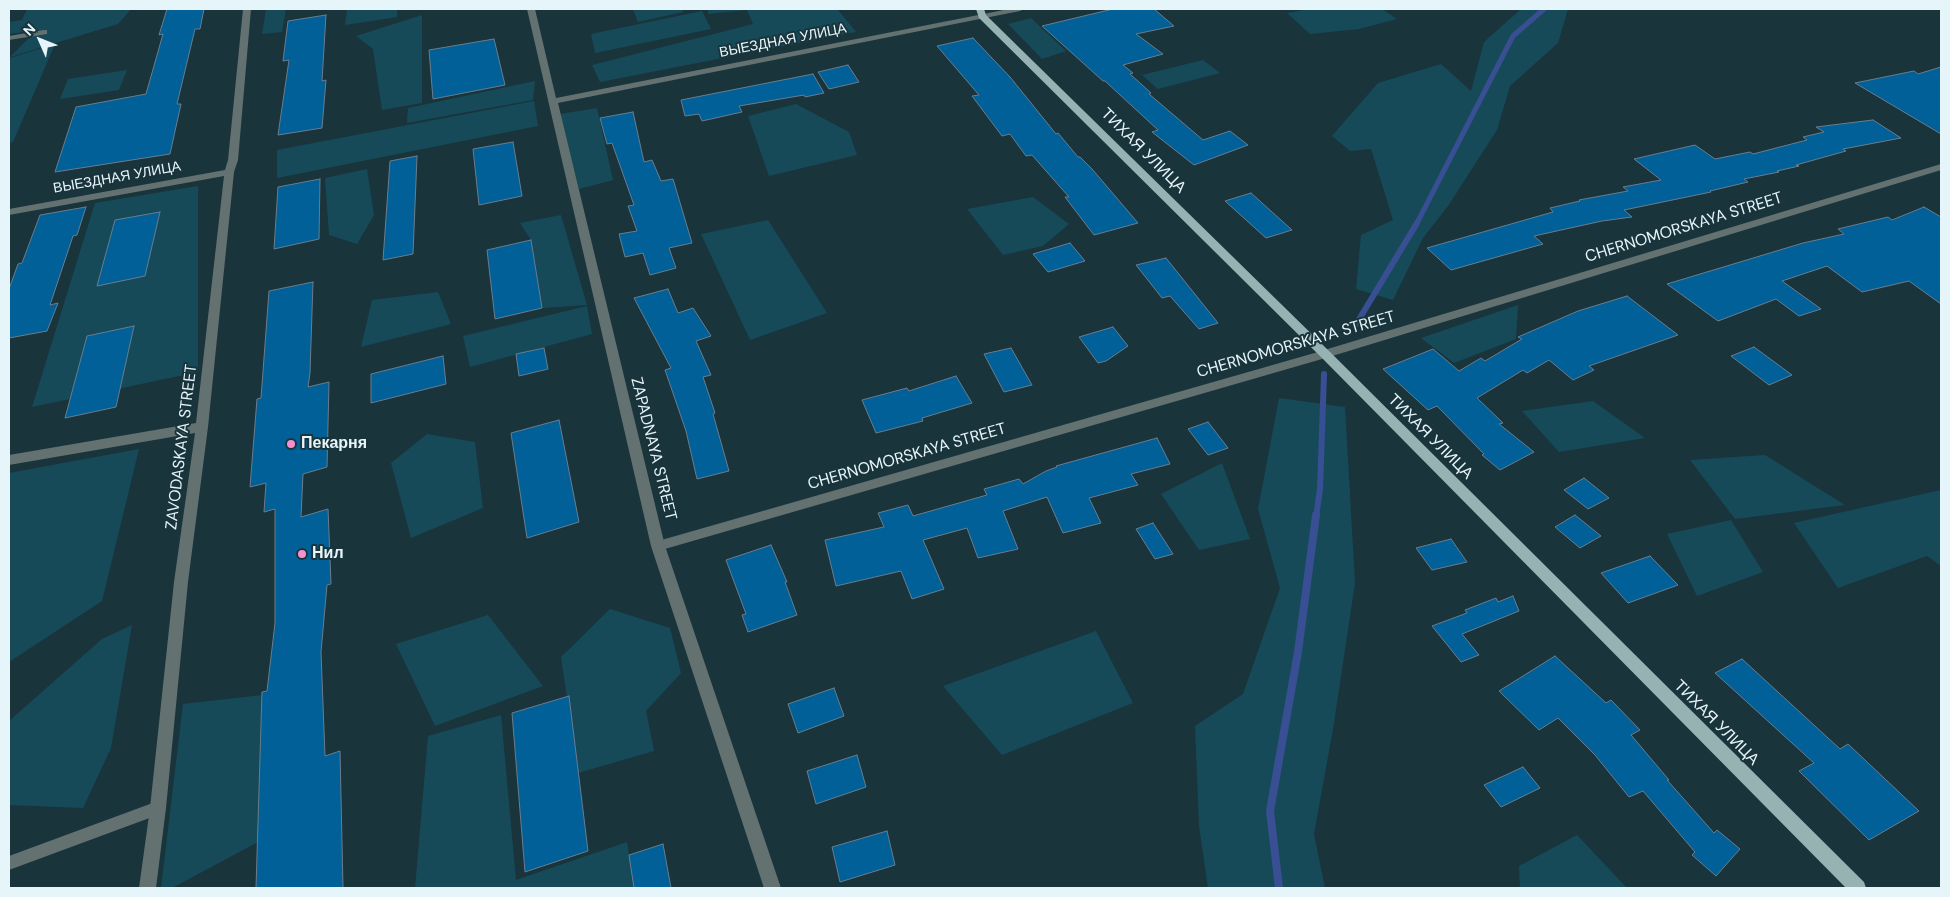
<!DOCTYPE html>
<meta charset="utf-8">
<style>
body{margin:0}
#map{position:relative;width:1950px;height:897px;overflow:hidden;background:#1a343c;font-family:"DM Sans",sans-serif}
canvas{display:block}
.frame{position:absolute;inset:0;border:10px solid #e6f5fa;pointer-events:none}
.north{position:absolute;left:15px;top:15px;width:50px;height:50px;-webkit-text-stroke:4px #1a343c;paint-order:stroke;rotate:314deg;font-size:14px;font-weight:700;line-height:20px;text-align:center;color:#e6f5fa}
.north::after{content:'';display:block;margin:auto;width:18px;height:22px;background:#e6f5fa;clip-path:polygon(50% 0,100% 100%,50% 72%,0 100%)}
</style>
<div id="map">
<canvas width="1950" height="897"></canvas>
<div class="frame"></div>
<div class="north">N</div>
</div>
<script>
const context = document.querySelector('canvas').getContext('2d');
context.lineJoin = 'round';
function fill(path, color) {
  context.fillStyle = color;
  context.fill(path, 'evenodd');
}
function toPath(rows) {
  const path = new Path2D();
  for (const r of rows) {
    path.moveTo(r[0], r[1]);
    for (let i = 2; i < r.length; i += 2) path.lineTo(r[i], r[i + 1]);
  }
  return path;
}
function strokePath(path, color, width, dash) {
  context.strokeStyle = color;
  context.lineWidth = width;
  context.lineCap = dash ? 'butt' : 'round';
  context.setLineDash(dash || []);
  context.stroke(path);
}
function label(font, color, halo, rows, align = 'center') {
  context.font = font + ' "DM Sans",sans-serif';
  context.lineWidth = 4;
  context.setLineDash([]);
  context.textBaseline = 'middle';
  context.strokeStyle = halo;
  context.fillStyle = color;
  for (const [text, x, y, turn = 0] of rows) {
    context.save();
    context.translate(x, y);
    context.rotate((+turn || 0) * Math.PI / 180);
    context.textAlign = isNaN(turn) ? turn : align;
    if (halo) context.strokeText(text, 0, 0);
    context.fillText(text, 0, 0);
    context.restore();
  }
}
fill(toPath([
 [27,9,131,9,118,24,10,57,37,30,9,34,9,22,22,20],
 [266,9,286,9,282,32,262,34],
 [347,9,397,9,397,17,345,25],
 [633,9,682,9,683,12,638,22],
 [708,9,845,9,838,10,856,32,600,82,592,65,753,24,747,10,708,14],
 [1309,9,1382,9,1397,19,1359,29,1310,34,1287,13],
 [1521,9,1568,9,1558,43,1510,86,1497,130,1448,206,1423,238,1393,300,1356,289,1361,235,1393,220,1371,149,1350,151,1332,136,1378,83,1441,64,1471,91,1484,42],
 [702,11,711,29,595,53,591,34],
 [422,15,422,103,382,110,373,49,356,36],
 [1031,18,1066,51,1042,59,1008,24],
 [55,44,13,142,9,143,10,58],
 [1203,60,1220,73,1158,89,1142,75],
 [127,70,119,90,60,99,68,79],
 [535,81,533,100,407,123,408,108],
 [534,101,538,126,277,178,277,150],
 [796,104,849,132,857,155,769,176,748,116],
 [597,108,613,180,579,189,560,114],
 [367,169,374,215,357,244,329,235,325,178],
 [198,186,198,372,32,407,95,203],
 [1033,197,1069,224,1043,246,1003,255,967,209],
 [561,215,587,305,542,308,531,240,520,223],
 [768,220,827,313,750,340,701,234],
 [438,292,451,324,361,347,372,300],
 [1518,305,1516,339,1454,363,1421,338],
 [587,306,592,334,470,367,463,336],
 [1279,398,1345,407,1355,583,1333,729,1314,834,1325,888,1208,888,1199,826,1195,726,1243,694,1280,588,1258,509],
 [1593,401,1645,438,1559,452,1522,411],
 [427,434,475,442,483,508,411,538,391,463],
 [139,449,102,601,9,662,9,473],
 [1765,455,1845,505,1735,519,1690,460],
 [1222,463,1250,539,1199,550,1161,494],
 [1941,490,1941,566,1927,556,1838,588,1794,523],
 [1731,520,1763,572,1697,596,1667,534],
 [610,609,670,628,681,673,646,711,654,751,578,773,561,657],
 [488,615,543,686,435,726,396,644],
 [132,625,111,748,83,808,9,805,9,721,102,639],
 [1096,631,1133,703,1002,755,943,686],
 [262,695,258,842,172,888,161,888,183,704],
 [501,715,516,880,627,842,634,888,415,888,428,736],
 [1577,835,1627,888,1520,888,1519,866]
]), '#164a58');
strokePath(toPath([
 [1416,225,1513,36,1544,9]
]), '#394f94', 5);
strokePath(toPath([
 [1355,326,1417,223],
 [1316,517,1320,489,1324,374]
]), '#394f94', 6);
strokePath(toPath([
 [1279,888,1270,811,1298,652,1316,515]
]), '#394f94', 8);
const building = toPath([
 [167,9,204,9,200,29,195,29,177,104,181,104,170,154,55,172,76,107,146,94,163,34,159,35,167,9],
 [1113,9,1154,9,1174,26,1136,34,1163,54,1123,65,1133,73,1130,74,1151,93,1149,94,1203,140,1230,131,1248,145,1194,165,1152,132,1158,130,1105,81,1103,81,1042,26,1113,9],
 [326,15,322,81,326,80,322,128,278,135,289,60,283,61,288,21,326,15],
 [973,38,1010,77,1056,134,1058,133,1078,157,1080,157,1092,169,1138,223,1094,235,1065,197,1069,197,1032,155,1026,156,1010,134,1002,136,972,96,979,95,937,46,973,38],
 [494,39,505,85,433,99,429,50,494,39],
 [848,65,859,82,829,89,818,72,848,65],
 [1941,67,1941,134,1855,83,1914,71,1918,74,1941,67],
 [813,74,824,93,805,97,804,95,739,106,742,112,702,121,699,114,685,116,681,100,813,74],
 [633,112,644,162,652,160,661,181,673,179,692,243,669,248,676,268,650,275,643,253,625,257,619,234,637,231,628,206,634,205,612,143,607,144,600,118,633,112],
 [1873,120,1901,138,1843,149,1846,151,1796,165,1799,166,1777,171,1779,172,1744,179,1748,182,1710,191,1711,192,1624,210,1632,217,1602,221,1534,236,1543,244,1451,270,1427,248,1553,212,1550,208,1580,201,1579,200,1628,191,1623,187,1661,180,1634,159,1695,145,1715,159,1750,152,1753,154,1807,140,1803,137,1824,132,1816,127,1873,120],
 [513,142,522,196,479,205,473,149,513,142],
 [417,156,413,254,383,260,390,161,417,156],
 [320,179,319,239,274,249,278,187,320,179],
 [1251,193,1292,230,1266,238,1225,201,1251,193],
 [86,207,77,235,73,236,50,305,58,303,47,331,9,338,9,289,18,264,22,263,40,215,86,207],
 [1924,207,1941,217,1941,304,1909,281,1862,292,1827,266,1782,281,1821,309,1799,316,1776,299,1718,321,1667,284,1803,243,1844,234,1838,229,1888,217,1892,220,1924,207],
 [160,212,145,276,97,286,115,220,160,212],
 [531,240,542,308,495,319,487,250,531,240],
 [1070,243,1085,261,1048,272,1033,254,1070,243],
 [1166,258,1218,323,1199,329,1170,296,1162,298,1136,265,1166,258],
 [313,282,310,373,308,387,329,382,327,467,303,474,301,517,328,509,331,584,327,585,321,652,325,756,340,751,343,888,256,888,262,692,267,691,275,623,275,509,264,512,266,483,250,487,257,399,261,398,269,291,313,282],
 [668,289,678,313,693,308,711,336,696,341,711,375,703,377,715,413,713,414,729,471,697,479,686,431,665,370,671,368,634,298,668,289],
 [1627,296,1678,335,1589,366,1594,370,1573,380,1549,360,1527,373,1523,370,1477,398,1503,423,1499,424,1534,452,1500,470,1482,455,1484,454,1437,406,1428,410,1383,369,1433,349,1459,371,1481,358,1485,361,1522,339,1518,337,1578,311,1627,296],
 [134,326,116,407,65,418,87,336,134,326],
 [1113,327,1128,346,1106,361,1098,363,1079,337,1113,327],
 [1754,347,1792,375,1769,385,1731,356,1754,347],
 [544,348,548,369,519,376,516,354,544,348],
 [1011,348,1032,385,1004,392,984,354,1011,348],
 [443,356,446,384,371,403,371,374,443,356],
 [956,376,972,403,922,418,923,421,876,433,862,400,907,388,909,391,956,376],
 [559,420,579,522,527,538,511,433,559,420],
 [1208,422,1228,448,1208,455,1188,429,1208,422],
 [1157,438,1170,464,1131,474,1138,485,1089,498,1101,523,1063,533,1047,497,1003,511,1018,549,978,558,967,528,923,540,944,589,912,599,901,571,836,586,825,540,884,527,878,513,908,505,913,516,987,495,984,489,1019,479,1023,484,1046,471,1057,467,1056,466,1157,438],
 [1584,478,1609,498,1588,509,1564,490,1584,478],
 [1575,515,1601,536,1580,548,1555,527,1575,515],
 [1153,523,1173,554,1155,559,1136,529,1153,523],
 [1451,539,1467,562,1432,570,1416,548,1451,539],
 [771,545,787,582,785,582,797,615,748,632,742,615,746,614,726,560,771,545],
 [1650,556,1678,585,1628,603,1601,573,1650,556],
 [1513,596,1519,611,1462,634,1479,655,1461,662,1432,626,1467,613,1465,610,1496,598,1498,602,1513,596],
 [1555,656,1606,703,1611,700,1640,730,1631,735,1669,780,1667,780,1714,833,1717,830,1740,849,1716,876,1692,855,1695,852,1643,791,1629,797,1595,755,1558,718,1539,730,1499,691,1555,656],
 [1742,659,1840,749,1848,744,1919,811,1869,840,1799,771,1814,763,1715,673,1742,659],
 [834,688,844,716,798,733,788,704,834,688],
 [569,696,588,851,525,872,512,713,569,696],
 [857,755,866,787,816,804,807,771,857,755],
 [1523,767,1540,788,1501,807,1484,785,1523,767],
 [887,831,895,865,840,882,832,847,887,831],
 [663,844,671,888,634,888,629,855,663,844]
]);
fill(building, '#006097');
strokePath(building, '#697d8e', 1);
fill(toPath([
 [44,30,47,30,47,34,9,40,9,36,44,30],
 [1325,350,1330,354,1329,357,658,551,654,549,652,546,654,543,658,541,1325,350],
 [158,801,163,803,165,808,163,813,9,870,9,856,158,801]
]), '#647171');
fill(toPath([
 [243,9,251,9,238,160,234,172,208,427,188,582,166,808,156,888,139,888,150,808,174,582,195,433,9,465,9,455,196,423,224,176,9,215,9,209,225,170,228,160,243,9],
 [527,9,535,9,556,98,1009,9,1024,9,1020,11,558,103,665,546,781,888,764,888,651,546,527,9],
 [1941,164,1941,170,1329,357,1325,358,1319,354,1321,351,1941,164]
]), '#647171');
fill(toPath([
 [976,9,984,9,986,15,1329,351,1864,882,1866,888,1846,888,1321,357,979,18,976,9]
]), '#97b2b2');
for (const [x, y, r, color] of [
 [291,444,5,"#f591d2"],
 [302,554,5,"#f591d2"]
]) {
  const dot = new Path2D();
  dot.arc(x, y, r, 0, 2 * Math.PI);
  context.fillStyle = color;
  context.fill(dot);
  strokePath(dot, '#1a343c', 2);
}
label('14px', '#e6f5fa', '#1a343c', [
 ["ВЫЕЗДНАЯ УЛИЦА",783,41,-11],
 ["ВЫЕЗДНАЯ УЛИЦА",117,178,-10]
]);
label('16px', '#e6f5fa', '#1a343c', [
 ["ТИХАЯ УЛИЦА",1143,151,45],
 ["CHERNOMORSKAYA STREET",1684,228,-17],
 ["CHERNOMORSKAYA STREET",1296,345,-16],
 ["ТИХАЯ УЛИЦА",1430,437,45],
 ["ZAVODASKAYA STREET",182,447,-83],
 ["ZAPADNAYA STREET",653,449,76],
 ["CHERNOMORSKAYA STREET",907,457,-16],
 ["ТИХАЯ УЛИЦА",1716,723,45]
]);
label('bold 16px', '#e6f5fa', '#1a343c', [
 ["Пекарня",301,444],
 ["Нил",312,554]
], 'left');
</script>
